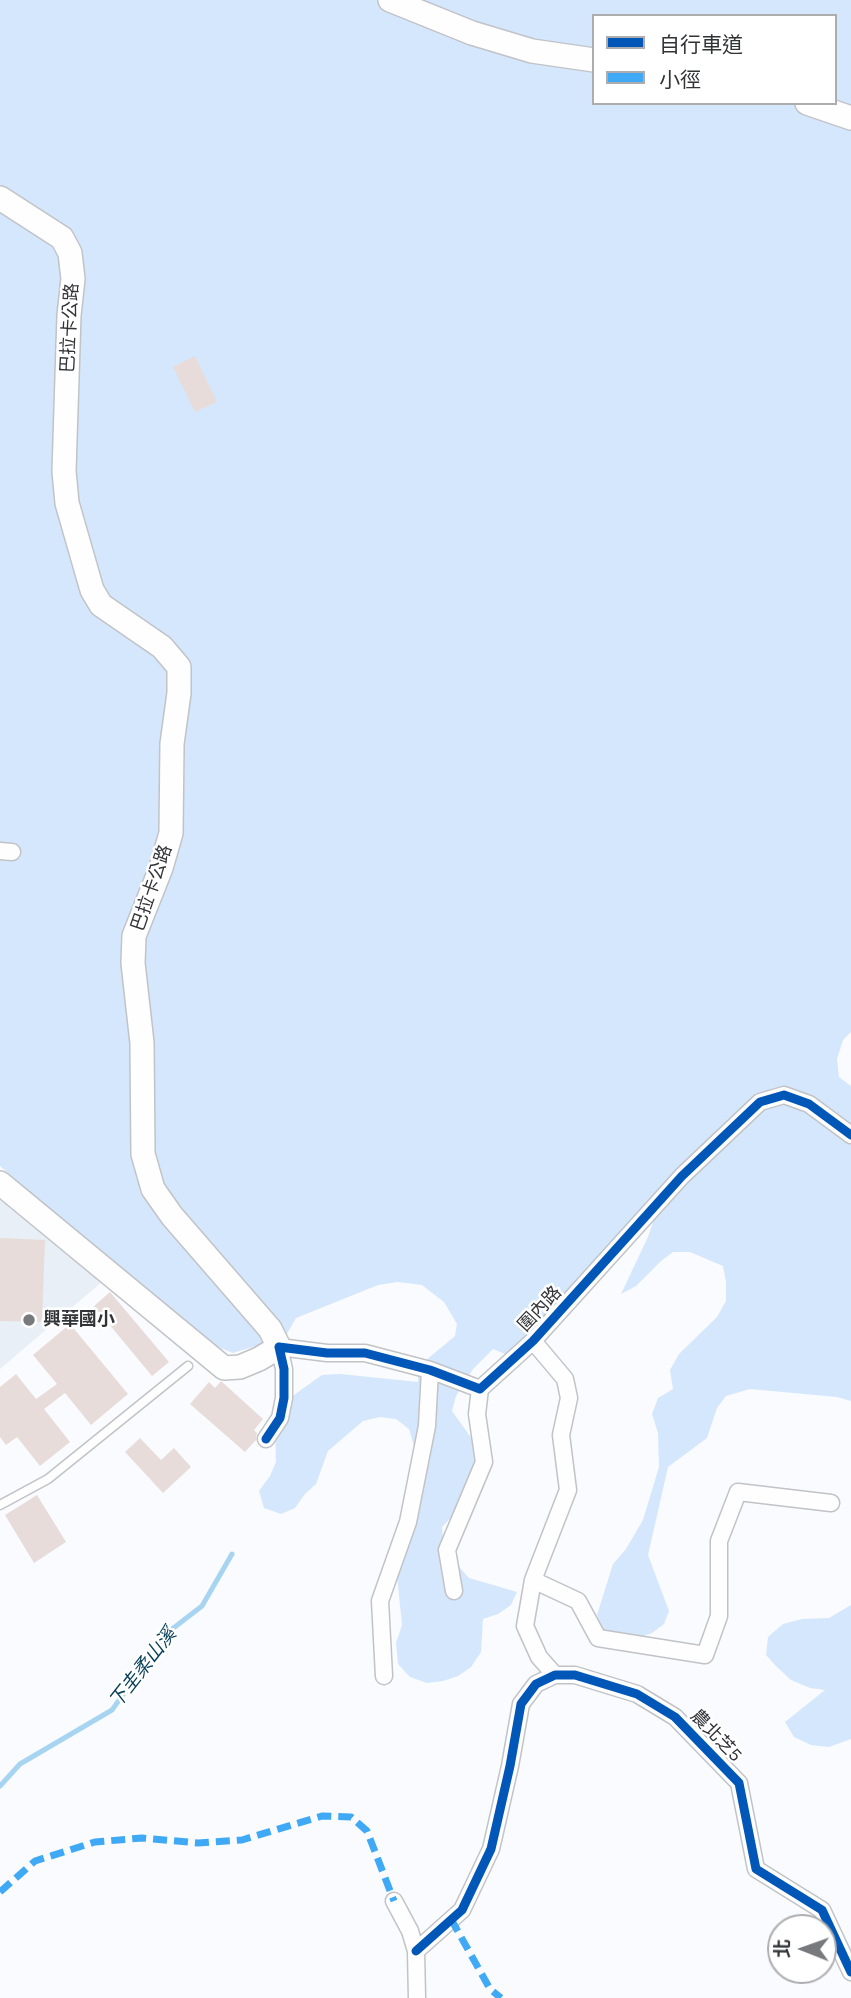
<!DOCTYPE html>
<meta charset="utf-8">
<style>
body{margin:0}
#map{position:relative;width:851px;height:1998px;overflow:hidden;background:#f9fbfe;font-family:"Work Sans","Noto Sans TC",sans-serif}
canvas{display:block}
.legend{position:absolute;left:592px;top:14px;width:245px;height:91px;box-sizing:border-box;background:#fff;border:2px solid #adadaf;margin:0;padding:9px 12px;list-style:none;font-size:21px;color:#313337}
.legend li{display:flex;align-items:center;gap:14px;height:35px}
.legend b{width:35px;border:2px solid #adadaf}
.north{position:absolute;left:767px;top:1914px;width:70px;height:70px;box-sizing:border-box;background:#fff;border:2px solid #adadaf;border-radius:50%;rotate:271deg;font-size:19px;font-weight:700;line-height:28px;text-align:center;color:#313337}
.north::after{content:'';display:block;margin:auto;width:24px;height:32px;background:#77797d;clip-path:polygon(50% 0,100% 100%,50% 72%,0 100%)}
</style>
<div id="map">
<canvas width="851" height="1998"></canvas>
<ul class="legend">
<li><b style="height:9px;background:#0057b8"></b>自行車道</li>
<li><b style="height:9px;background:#3fa9f5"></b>小徑</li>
</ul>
<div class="north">北</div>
</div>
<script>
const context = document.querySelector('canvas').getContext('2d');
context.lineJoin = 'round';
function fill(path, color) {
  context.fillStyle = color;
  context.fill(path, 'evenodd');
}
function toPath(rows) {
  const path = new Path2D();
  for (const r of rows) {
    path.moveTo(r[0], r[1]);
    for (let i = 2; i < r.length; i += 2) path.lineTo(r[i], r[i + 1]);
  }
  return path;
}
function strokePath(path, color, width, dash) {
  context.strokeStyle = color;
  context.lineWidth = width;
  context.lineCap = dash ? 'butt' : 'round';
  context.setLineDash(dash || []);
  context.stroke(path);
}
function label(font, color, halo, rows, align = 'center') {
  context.font = font + ' "Work Sans","Noto Sans TC",sans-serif';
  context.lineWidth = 5;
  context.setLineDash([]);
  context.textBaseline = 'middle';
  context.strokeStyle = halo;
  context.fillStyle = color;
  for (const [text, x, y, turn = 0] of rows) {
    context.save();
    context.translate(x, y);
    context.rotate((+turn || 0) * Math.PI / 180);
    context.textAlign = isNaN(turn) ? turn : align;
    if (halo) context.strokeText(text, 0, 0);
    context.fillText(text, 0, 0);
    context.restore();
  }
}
fill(toPath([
 [0,1195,103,1281,0,1369]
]), '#e8eff6');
fill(toPath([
 [0,0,851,0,851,1032,843,1040,837,1059,839,1077,851,1086,851,1401,837,1397,750,1389,726,1396,717,1408,707,1438,668,1467,648,1555,669,1611,664,1624,652,1633,638,1638,603,1632,597,1615,613,1564,626,1549,643,1520,659,1467,658,1433,652,1414,658,1398,673,1389,670,1370,679,1354,717,1317,726,1301,726,1282,723,1266,690,1252,673,1252,661,1261,636,1286,621,1294,648,1237,656,1213,647,1200,639,1214,524,1362,493,1349,473,1369,456,1396,452,1411,472,1439,475,1456,475,1474,461,1507,442,1527,444,1550,469,1578,517,1592,511,1605,498,1614,483,1619,481,1652,471,1667,458,1676,443,1681,427,1683,410,1677,398,1664,396,1643,402,1625,396,1566,421,1503,419,1485,412,1468,414,1446,409,1429,396,1419,380,1417,363,1421,328,1451,316,1484,305,1494,295,1508,281,1514,264,1508,259,1491,270,1476,276,1462,275,1426,280,1410,294,1395,322,1375,340,1374,418,1382,418,1370,425,1361,455,1336,457,1324,444,1302,422,1285,398,1282,378,1285,296,1318,285,1337,233,1353,208,1343,0,1166],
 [594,16,835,16,835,103,594,103],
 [851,1605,851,1739,829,1747,811,1745,794,1737,785,1722,825,1690,810,1688,791,1680,777,1667,766,1655,768,1637,783,1624,802,1619,829,1618]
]), '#d5e7fc');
strokePath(toPath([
 [0,1786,20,1764,112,1710,167,1633,202,1606,232,1554]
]), '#a7d5f1', 5);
fill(toPath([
 [195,356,217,402,195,412,173,367],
 [0,1238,45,1240,42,1322,0,1321],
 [110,1292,169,1362,152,1376,94,1306],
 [70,1324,128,1394,91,1425,65,1393,44,1409,70,1442,40,1466,17,1437,6,1445,0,1437,0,1387,16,1374,36,1399,57,1384,33,1355],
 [221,1381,263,1419,254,1430,257,1433,256,1440,245,1452,190,1404,209,1382,215,1388],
 [140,1438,161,1460,174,1448,191,1467,163,1493,125,1452],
 [37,1495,66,1542,34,1563,5,1515]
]), '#e7dcd9');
const service = toPath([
 [0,1505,48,1479,188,1366]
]);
const minor = toPath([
 [0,851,12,852],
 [533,1341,565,1379,569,1398,561,1435,568,1490,533,1580,525,1626,539,1657,555,1675],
 [266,1439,280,1418,284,1398,284,1369,279,1347,327,1353,365,1353,430,1370,480,1389,533,1341,682,1176,760,1102,784,1095,809,1104,851,1135],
 [533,1580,578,1601,598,1638,705,1655,719,1616,719,1541,738,1492,831,1503],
 [454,1591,447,1550,484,1462,477,1414,480,1389],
 [384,1676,380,1601,408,1522,427,1426,430,1370],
 [394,1901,410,1931,416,1951,417,1998],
 [416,1951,462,1910,491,1849,510,1766,521,1704,536,1684,555,1675,575,1675,637,1694,675,1717,739,1783,756,1869,822,1910,851,1972]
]);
const secondary = toPath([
 [390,0,472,33,532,51,594,60],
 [807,103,851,118],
 [0,198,62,238,70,253,73,279,69,315,64,471,67,503,92,590,101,605,162,647,179,667,179,693,172,744,171,833,161,868,134,936,133,963,142,1043,143,1154,153,1189,172,1216,270,1329,279,1347,259,1359,240,1367,224,1368,0,1183]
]);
strokePath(service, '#c1c3c6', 11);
strokePath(minor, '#c1c3c6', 19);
strokePath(secondary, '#c1c3c6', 26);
strokePath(service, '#fefeff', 8);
strokePath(minor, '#fefeff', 16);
strokePath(secondary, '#fefeff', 23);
strokePath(toPath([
 [0,1892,35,1861,95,1842,142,1838,198,1843,242,1840,322,1816,351,1817,367,1831,394,1901],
 [451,1919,490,1989,501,1998]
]), '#3fa9f5', 7, [14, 7]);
strokePath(toPath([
 [266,1439,280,1418,284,1398,284,1369,279,1347,327,1353,365,1353,430,1370,480,1389,533,1341,682,1176,760,1102,784,1095,809,1104,851,1135],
 [416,1951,462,1910,491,1849,510,1766,521,1704,536,1684,555,1675,575,1675,637,1694,675,1717,739,1783,756,1869,822,1910,851,1972]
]), '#0057b8', 9);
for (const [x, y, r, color] of [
 [29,1320,7,"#77797d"]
]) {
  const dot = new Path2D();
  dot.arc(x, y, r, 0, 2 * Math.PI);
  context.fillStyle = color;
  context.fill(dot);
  strokePath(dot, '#fff', 2.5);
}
label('18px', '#313337', '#fff', [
 ["巴拉卡公路",70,328,-87],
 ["巴拉卡公路",152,888,-71],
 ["圍內路",540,1309,-47],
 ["農北芝5",716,1736,46]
]);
label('bold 18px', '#313337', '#fff', [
 ["興華國小",43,1320]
], 'left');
label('italic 19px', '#053e57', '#fff', [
 ["下圭柔山溪",143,1668,-52]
]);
</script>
